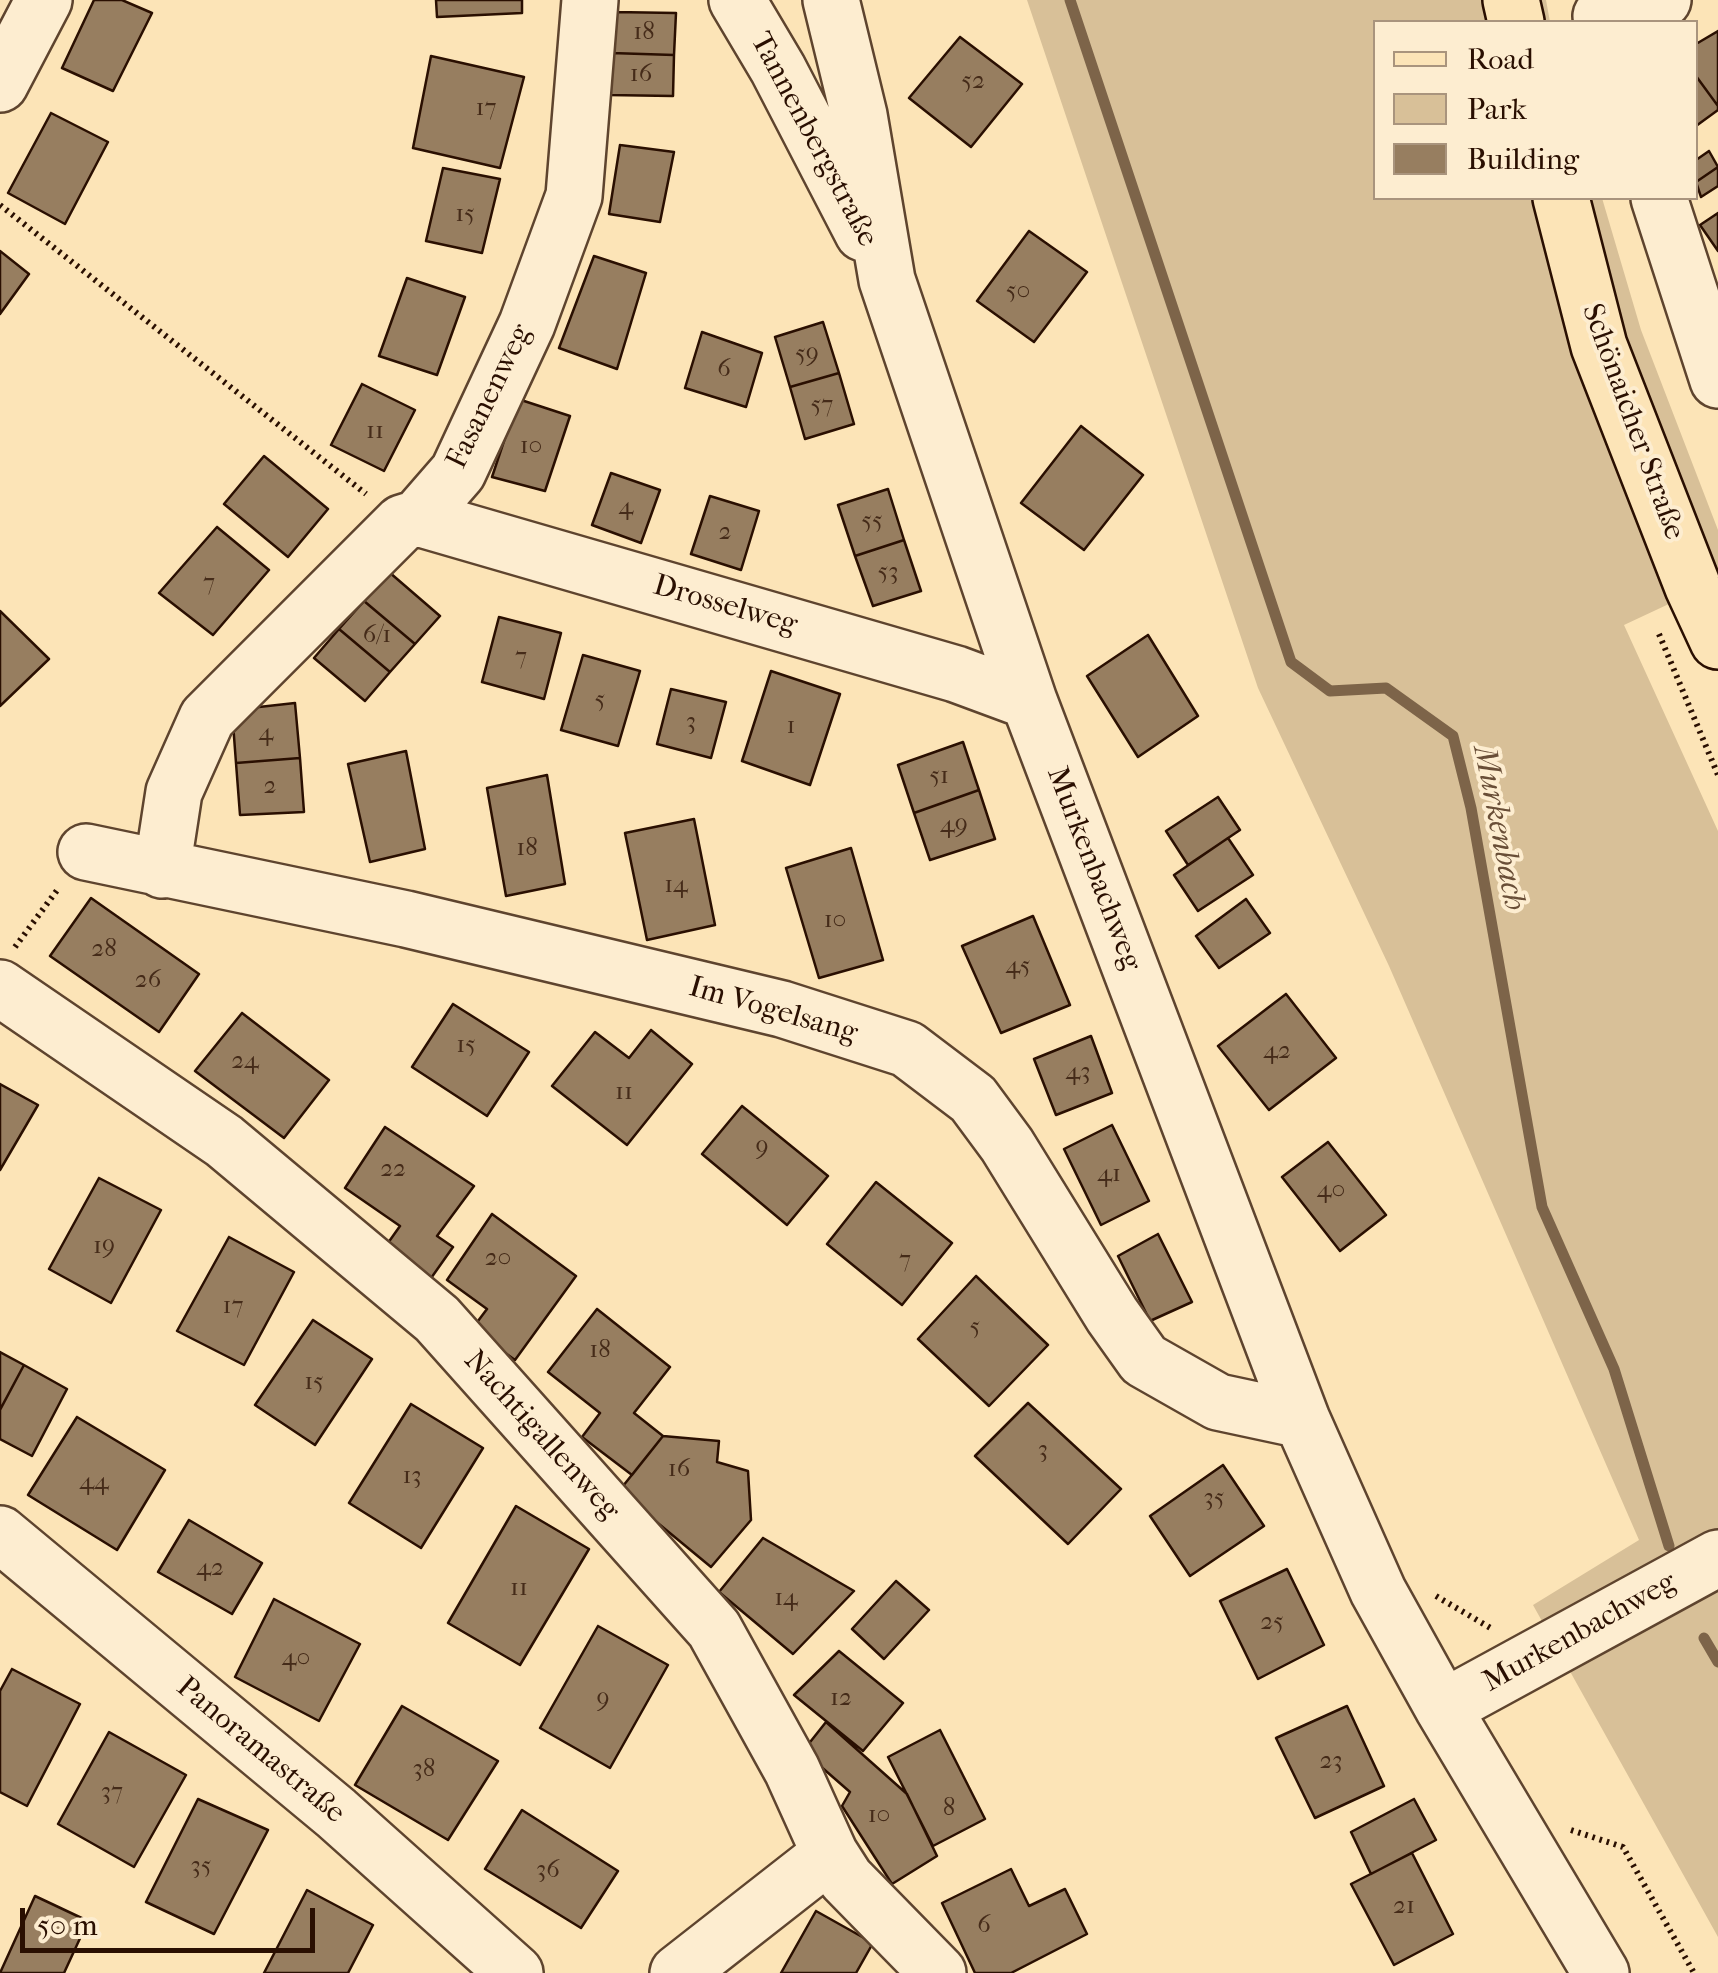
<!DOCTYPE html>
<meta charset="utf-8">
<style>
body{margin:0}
#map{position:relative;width:1718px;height:1973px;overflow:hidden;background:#fce4b7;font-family:"IM FELL French Canon",serif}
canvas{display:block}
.legend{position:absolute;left:1373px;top:20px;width:325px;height:180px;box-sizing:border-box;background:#fdedd0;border:2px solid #a9947d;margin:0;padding:12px 18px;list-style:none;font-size:30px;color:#2a0f01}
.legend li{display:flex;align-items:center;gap:20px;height:50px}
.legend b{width:50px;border:2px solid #a9947d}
.scale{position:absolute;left:20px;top:1908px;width:295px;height:45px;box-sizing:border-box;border:5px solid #2a0f01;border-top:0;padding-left:12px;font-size:30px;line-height:35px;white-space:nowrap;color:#2a0f01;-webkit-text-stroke:8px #fdedd0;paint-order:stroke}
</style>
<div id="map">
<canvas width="1718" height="1973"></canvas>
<ul class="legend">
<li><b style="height:12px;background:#fce4b7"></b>Road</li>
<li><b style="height:28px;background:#d8c098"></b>Park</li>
<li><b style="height:28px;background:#977e60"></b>Building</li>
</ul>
<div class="scale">50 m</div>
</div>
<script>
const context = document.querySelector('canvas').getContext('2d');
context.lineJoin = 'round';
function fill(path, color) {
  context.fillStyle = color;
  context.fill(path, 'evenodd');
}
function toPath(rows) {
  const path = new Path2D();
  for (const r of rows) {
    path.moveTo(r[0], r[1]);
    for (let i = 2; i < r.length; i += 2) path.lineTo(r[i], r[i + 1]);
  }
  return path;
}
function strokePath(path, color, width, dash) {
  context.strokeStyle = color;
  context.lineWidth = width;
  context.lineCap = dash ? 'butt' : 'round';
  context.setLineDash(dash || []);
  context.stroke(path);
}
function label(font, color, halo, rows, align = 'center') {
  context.font = font + ' "IM FELL French Canon",serif';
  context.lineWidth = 8;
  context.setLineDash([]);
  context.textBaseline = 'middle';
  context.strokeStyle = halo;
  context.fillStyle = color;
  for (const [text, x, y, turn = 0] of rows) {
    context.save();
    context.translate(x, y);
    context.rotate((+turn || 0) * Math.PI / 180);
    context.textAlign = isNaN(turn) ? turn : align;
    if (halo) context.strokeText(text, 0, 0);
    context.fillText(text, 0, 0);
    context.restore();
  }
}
fill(toPath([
 [1027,0,1546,0,1550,22,1376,22,1376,198,1602,198,1641,330,1718,530,1718,581,1624,625,1718,831,1718,1937,1533,1605,1639,1540,1389,966,1258,688]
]), '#d8c098');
strokePath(toPath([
 [1070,0,1291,662,1330,691,1386,688,1453,736,1471,808,1542,1207,1614,1369,1669,1546],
 [1704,1638,1718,1662]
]), '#7d6449', 11);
const building = toPath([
 [94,0,122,0,152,13,113,91,62,68,94,0],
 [436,0,522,0,522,13,437,17,436,0],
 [614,12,676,13,674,55,611,53,614,12],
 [1718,31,1718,106,1696,76,1696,44,1718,31],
 [960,37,1022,84,971,147,909,98,960,37],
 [611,53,674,55,673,96,608,95,611,53],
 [431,56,524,77,500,168,413,148,431,56],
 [1696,76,1718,106,1718,110,1696,126,1696,76],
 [51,113,108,142,65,224,8,193,51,113],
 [620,145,674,152,660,222,609,214,620,145],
 [1709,151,1718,167,1696,182,1696,160,1709,151],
 [1718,167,1718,186,1701,197,1696,182,1718,167],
 [443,168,500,179,482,253,426,241,443,168],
 [1718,213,1718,251,1700,225,1718,213],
 [1029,231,1087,272,1034,342,977,301,1029,231],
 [0,251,29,274,0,314,0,251],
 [594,256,646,273,617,369,559,348,594,256],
 [407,278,465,297,437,375,379,356,407,278],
 [823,322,839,373,790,387,775,337,823,322],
 [702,332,762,353,746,407,685,388,702,332],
 [839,373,854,424,805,439,790,387,839,373],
 [362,384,415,410,384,471,331,445,362,384],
 [518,399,570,416,545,491,492,477,518,399],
 [1081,426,1143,475,1084,550,1021,503,1081,426],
 [264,456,328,509,288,557,224,504,264,456],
 [611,473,660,490,641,543,592,525,611,473],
 [888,489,904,540,855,556,838,505,888,489],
 [710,496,759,511,741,570,691,554,710,496],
 [217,527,269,570,213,635,159,593,217,527],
 [904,540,921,591,873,606,855,556,904,540],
 [389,572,440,616,415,644,364,601,389,572],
 [364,601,415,644,390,672,339,629,364,601],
 [0,611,49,659,0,706,0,611],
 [499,617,561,633,544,699,482,682,499,617],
 [339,629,390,672,365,701,314,658,339,629],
 [1148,635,1198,716,1138,757,1087,676,1148,635],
 [583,655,640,671,618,746,561,730,583,655],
 [771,671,840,694,810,785,742,761,771,671],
 [671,689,726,702,711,758,657,744,671,689],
 [295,703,300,758,236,763,232,710,295,703],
 [963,742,979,790,914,813,898,765,963,742],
 [406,751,425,849,370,862,348,764,406,751],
 [300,758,304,812,240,815,236,763,300,758],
 [547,775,565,884,506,896,487,788,547,775],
 [979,790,995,839,930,860,914,813,979,790],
 [1218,797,1240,830,1188,865,1166,831,1218,797],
 [694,819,715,925,647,940,625,833,694,819],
 [1228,838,1253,875,1198,911,1174,875,1228,838],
 [851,848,883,960,819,978,786,868,851,848],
 [91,898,199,974,159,1032,50,956,91,898],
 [1246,899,1270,933,1219,968,1196,936,1246,899],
 [1033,916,1070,1005,1001,1033,962,946,1033,916],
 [1286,994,1336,1058,1269,1110,1218,1046,1286,994],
 [453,1004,529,1052,487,1116,412,1067,453,1004],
 [242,1013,329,1080,284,1138,195,1071,242,1013],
 [651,1030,692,1064,627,1145,552,1086,595,1032,629,1058,651,1030],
 [1091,1036,1112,1093,1056,1115,1034,1059,1091,1036],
 [0,1084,38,1105,0,1170,0,1084],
 [742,1106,828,1176,787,1225,702,1154,742,1106],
 [1112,1125,1149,1201,1101,1225,1064,1149,1112,1125],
 [385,1127,474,1186,437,1236,453,1247,429,1281,383,1250,400,1226,345,1188,385,1127],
 [1328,1142,1386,1215,1340,1251,1282,1177,1328,1142],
 [99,1178,161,1210,111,1303,49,1269,99,1178],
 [876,1182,952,1243,902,1305,827,1244,876,1182],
 [492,1214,576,1276,515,1360,472,1329,487,1309,447,1280,492,1214],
 [1158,1234,1192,1302,1150,1321,1118,1256,1158,1234],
 [229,1237,294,1272,244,1365,177,1331,229,1237],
 [976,1276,1048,1345,989,1406,918,1339,976,1276],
 [597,1309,670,1367,634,1413,663,1436,632,1475,582,1437,600,1413,548,1372,597,1309],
 [313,1320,372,1359,315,1445,255,1405,313,1320],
 [0,1352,24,1365,0,1410,0,1352],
 [24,1365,67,1389,32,1456,0,1439,0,1410,24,1365],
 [1028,1403,1121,1489,1068,1544,975,1456,1028,1403],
 [411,1404,483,1448,421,1548,349,1503,411,1404],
 [77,1417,165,1470,117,1550,28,1495,77,1417],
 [663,1436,719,1441,717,1462,748,1471,751,1520,711,1567,619,1491,663,1436],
 [1223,1465,1264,1526,1190,1576,1150,1516,1223,1465],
 [516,1506,589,1549,520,1665,448,1623,516,1506],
 [189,1520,262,1563,232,1614,158,1572,189,1520],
 [763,1538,854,1591,793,1654,719,1592,763,1538],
 [1287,1569,1324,1645,1258,1679,1220,1601,1287,1569],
 [896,1581,929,1610,884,1659,852,1629,896,1581],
 [274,1599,360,1644,319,1721,235,1677,274,1599],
 [598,1626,668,1665,610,1768,540,1728,598,1626],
 [839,1651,903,1703,863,1751,794,1695,839,1651],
 [12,1669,80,1704,27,1806,0,1792,0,1691,12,1669],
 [402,1706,498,1761,448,1840,355,1785,402,1706],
 [1347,1706,1384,1786,1315,1818,1276,1738,1347,1706],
 [826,1722,907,1794,937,1856,892,1884,842,1806,850,1792,803,1751,826,1722],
 [940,1730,985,1819,933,1846,888,1757,940,1730],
 [109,1732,186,1775,134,1867,58,1824,109,1732],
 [198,1799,268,1830,214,1934,146,1902,198,1799],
 [1414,1799,1436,1840,1371,1874,1351,1832,1414,1799],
 [522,1810,618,1871,581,1928,485,1869,522,1810],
 [1412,1853,1453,1934,1394,1965,1351,1884,1412,1853],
 [1011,1869,1029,1906,1065,1889,1087,1934,1011,1973,975,1973,942,1903,1011,1869],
 [307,1890,373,1925,348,1973,264,1973,307,1890],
 [35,1896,88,1921,64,1973,0,1973,35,1896],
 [816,1911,873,1943,856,1973,781,1973,816,1911]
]);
fill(building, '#977e60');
strokePath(building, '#2a0f01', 2.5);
const minor = toPath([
 [737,0,778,69,863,233],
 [831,0,859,115,887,280,1029,701,1302,1420,1378,1591,1443,1708,1601,1973],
 [1601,16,1663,0],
 [0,84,44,0],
 [1659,198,1718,380],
 [418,518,956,674,1029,701],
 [86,852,406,919,782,1009,907,1049,973,1099,1007,1145,1112,1315,1144,1360,1218,1402,1302,1420],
 [162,870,174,792,207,718,402,523,418,518,458,472,527,324,574,196,590,0],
 [0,988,224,1141,437,1319,714,1629,792,1770,830,1854,678,1973],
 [0,1534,336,1813,515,1973],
 [1443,1708,1718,1558],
 [830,1854,846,1879,938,1973]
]);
const major = toPath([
 [1511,0,1516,22],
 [1561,198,1599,346,1693,587,1718,641]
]);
strokePath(minor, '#5e442e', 60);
strokePath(major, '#2a0f01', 60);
strokePath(toPath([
 [0,205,366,494],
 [1659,634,1718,775],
 [15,947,58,889],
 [1436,1596,1494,1630],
 [1571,1830,1623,1847,1694,1973]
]), '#2a0f01', 6, [2.5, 5]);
strokePath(minor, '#fdedd0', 55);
strokePath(major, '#fce4b7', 55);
label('25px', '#452b19', null, [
 ["18",644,33],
 ["16",641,75],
 ["52",973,82],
 ["17",486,109],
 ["15",465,215],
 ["50",1018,292],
 ["59",807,355],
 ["6",724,370],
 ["57",822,406],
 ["11",375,432],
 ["10",531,447],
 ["4",626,508],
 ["55",872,522],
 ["2",725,533],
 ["53",888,573],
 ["7",209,584],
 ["6/1",377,636],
 ["7",521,658],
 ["5",600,701],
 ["3",691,723],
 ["1",791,727],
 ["4",266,734],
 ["51",939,777],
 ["2",270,787],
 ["49",954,826],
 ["18",527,849],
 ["14",676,886],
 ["10",835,921],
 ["28",104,950],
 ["45",1018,967],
 ["26",148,981],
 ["15",466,1046],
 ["42",1277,1052],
 ["24",245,1062],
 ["43",1078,1073],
 ["11",624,1093],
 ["9",762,1148],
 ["22",393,1170],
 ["41",1109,1175],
 ["40",1331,1191],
 ["19",104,1247],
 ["20",498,1259],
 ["7",905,1261],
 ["17",233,1307],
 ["5",975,1328],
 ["18",600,1351],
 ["15",314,1383],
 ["3",1043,1451],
 ["16",679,1470],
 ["13",412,1477],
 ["44",94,1483],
 ["35",1214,1499],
 ["42",210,1569],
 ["11",519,1589],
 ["14",786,1599],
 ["25",1272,1623],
 ["40",296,1659],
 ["12",841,1699],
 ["9",603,1700],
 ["23",1331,1762],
 ["38",424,1770],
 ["37",112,1793],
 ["8",949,1809],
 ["10",879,1816],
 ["35",201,1867],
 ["36",548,1871],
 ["21",1404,1907],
 ["6",984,1926]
]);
label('30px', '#2a0f01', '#fdedd0', [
 ["Tannenbergstraße",813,140,62],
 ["Fasanenweg",490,397,-64],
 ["Schönaicher Straße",1632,422,70],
 ["Drosselweg",725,606,16],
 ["Murkenbachweg",1093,869,69],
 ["Im Vogelsang",773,1011,16],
 ["Nachtigallenweg",541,1436,48],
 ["Murkenbachweg",1580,1633,-29],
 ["Panoramastraße",260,1751,40]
]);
label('italic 32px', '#694e37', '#fdedd0', [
 ["Murkenbach",1498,828,79]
]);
</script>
